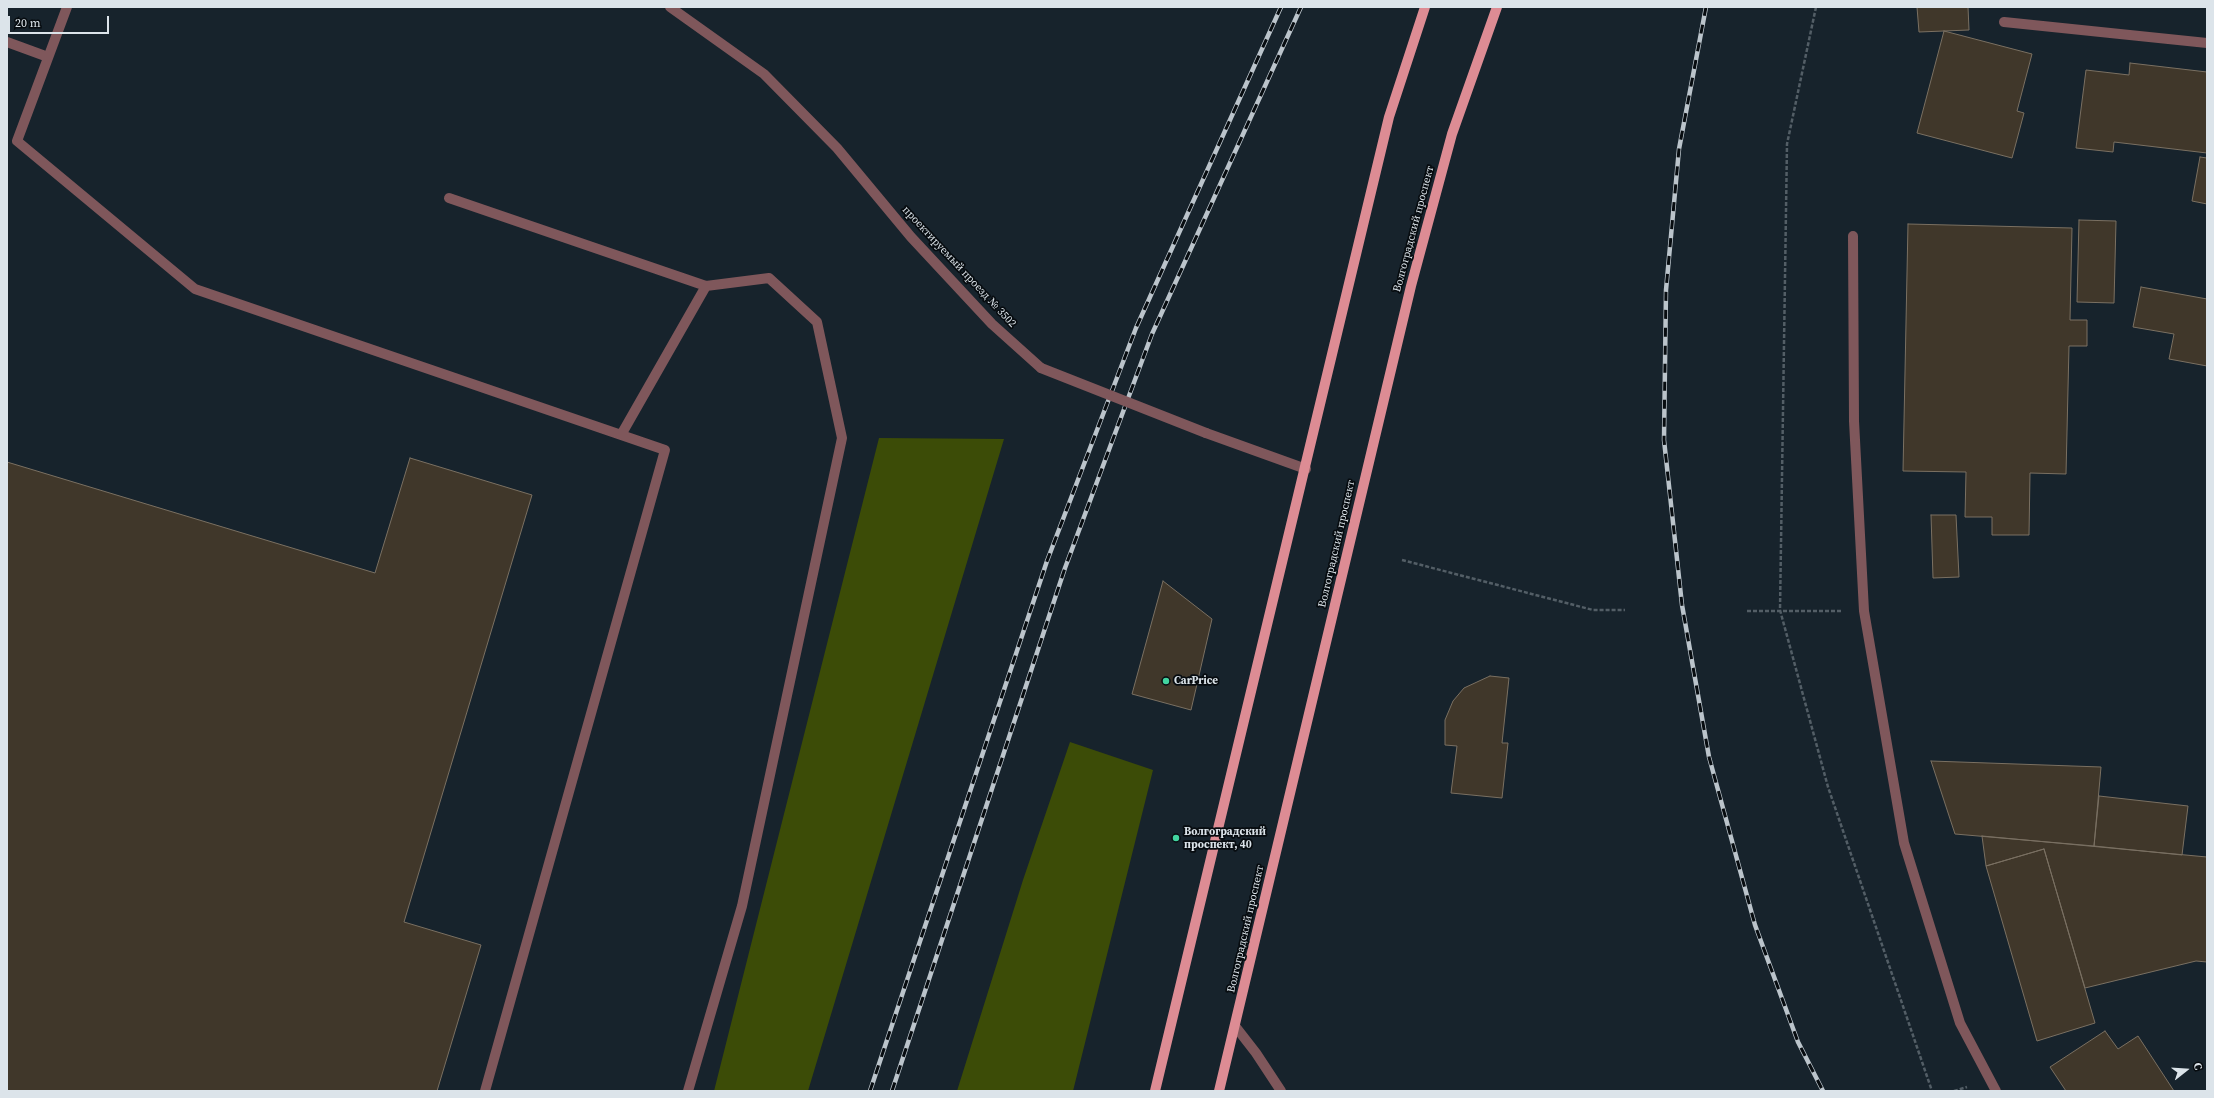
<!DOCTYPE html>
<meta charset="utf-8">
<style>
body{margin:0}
#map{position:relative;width:2214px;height:1098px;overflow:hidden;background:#17232c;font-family:"Source Serif 4",serif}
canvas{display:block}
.frame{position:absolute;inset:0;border:8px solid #dce4ea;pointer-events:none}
.north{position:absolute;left:2166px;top:1050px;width:40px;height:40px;-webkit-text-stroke:3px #070c10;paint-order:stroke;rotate:73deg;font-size:11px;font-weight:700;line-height:16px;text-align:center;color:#dce4ea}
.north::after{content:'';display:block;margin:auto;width:14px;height:18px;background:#dce4ea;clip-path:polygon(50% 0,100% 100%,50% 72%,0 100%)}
.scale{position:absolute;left:8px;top:16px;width:101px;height:18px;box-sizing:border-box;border:2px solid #dce4ea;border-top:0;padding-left:5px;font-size:12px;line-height:14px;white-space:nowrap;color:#dce4ea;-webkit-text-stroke:3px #070c10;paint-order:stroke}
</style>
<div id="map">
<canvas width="2214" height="1098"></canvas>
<div class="frame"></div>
<div class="north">С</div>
<div class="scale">20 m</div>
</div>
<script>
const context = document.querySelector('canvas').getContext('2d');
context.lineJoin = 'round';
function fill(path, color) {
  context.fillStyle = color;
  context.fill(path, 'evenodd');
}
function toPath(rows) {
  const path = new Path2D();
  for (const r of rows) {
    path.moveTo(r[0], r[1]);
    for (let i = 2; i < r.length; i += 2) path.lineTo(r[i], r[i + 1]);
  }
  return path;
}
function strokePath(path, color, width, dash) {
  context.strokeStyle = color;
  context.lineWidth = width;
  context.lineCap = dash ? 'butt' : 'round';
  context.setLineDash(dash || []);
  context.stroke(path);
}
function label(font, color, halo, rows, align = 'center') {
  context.font = font + ' "Source Serif 4",serif';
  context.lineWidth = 3.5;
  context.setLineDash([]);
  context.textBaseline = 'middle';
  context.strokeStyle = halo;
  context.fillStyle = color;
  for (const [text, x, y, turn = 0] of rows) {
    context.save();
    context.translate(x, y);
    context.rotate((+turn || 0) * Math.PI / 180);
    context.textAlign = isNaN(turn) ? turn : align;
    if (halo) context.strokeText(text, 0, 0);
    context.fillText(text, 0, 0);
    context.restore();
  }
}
fill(toPath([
 [879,438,1004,439,808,1091,714,1091],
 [1070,742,1153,770,1073,1091,957,1091,1023,880]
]), '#3c4c07');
const building = toPath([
 [1917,7,1968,7,1969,30,1919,32,1917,7],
 [1944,31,2032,54,2017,111,2024,113,2012,158,1917,133,1944,31],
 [2130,63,2207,72,2207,153,2114,142,2113,152,2076,148,2086,70,2129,75,2130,63],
 [2200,157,2207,158,2207,204,2192,201,2200,157],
 [2079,220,2116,221,2114,303,2077,302,2079,220],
 [1908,224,2072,228,2070,320,2087,320,2087,346,2069,346,2066,474,2030,473,2029,535,1992,535,1992,517,1965,517,1966,472,1903,471,1908,224],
 [2141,287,2207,299,2207,366,2169,359,2174,334,2133,327,2141,287],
 [410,458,532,495,404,922,481,945,437,1091,7,1091,7,462,375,573,410,458],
 [1931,515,1956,515,1959,577,1933,578,1931,515],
 [1163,581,1212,619,1191,710,1132,694,1163,581],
 [1490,676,1509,678,1502,743,1508,743,1502,798,1451,793,1457,746,1445,745,1445,720,1453,701,1464,688,1490,676],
 [1931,761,2101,767,2094,846,1955,834,1931,761],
 [2099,796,2188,806,2182,855,2094,846,2099,796],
 [1982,836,2207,857,2207,962,2196,961,2085,988,2044,849,1986,866,1982,836],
 [2044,849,2095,1023,2037,1041,1986,866,2044,849],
 [2105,1031,2118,1049,2138,1036,2174,1091,2066,1091,2050,1067,2105,1031]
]);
fill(building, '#40372a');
strokePath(building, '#7a7062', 1);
strokePath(toPath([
 [1816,7,1787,144,1780,610,1828,787,1932,1091],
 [1402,560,1593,610,1625,610],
 [1747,611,1841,611],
 [1954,1091,1967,1087]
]), '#535e66', 2.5, [4, 2]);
strokePath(toPath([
 [67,7,17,141,195,289,665,450,485,1091],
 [670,7,764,74,837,148,911,237,992,324,1041,368],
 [2004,22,2207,43],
 [7,42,48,57],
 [449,198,706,286],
 [1853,236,1854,421,1864,611,1904,843,1960,1023,1996,1091],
 [1206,433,1306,469],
 [621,435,706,286,769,278,817,322,842,438,742,906,688,1091],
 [1235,1026,1256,1053,1281,1091]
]), '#7f575b', 10);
strokePath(toPath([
 [1155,1091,1389,117,1425,7],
 [1219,1091,1411,286,1452,134,1497,7]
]), '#dd8c94', 10);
const rail = toPath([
 [1706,7,1679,149,1666,290,1664,440,1682,605,1709,757,1755,925,1798,1042,1823,1091],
 [870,1091,1047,561,1136,328,1281,7],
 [892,1091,1065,568,1152,334,1301,7]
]);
strokePath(rail, '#bbc4cb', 4.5);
strokePath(rail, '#070c10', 3, [9]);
strokePath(toPath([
 [1041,368,1206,433]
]), '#7f575b', 10);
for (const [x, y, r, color] of [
 [1166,681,4,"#42d4a0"],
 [1176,838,4,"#42d4a0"]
]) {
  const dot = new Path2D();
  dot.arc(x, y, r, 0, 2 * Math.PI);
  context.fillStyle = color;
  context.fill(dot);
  strokePath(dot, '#070c10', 1.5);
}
label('11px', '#dce4ea', '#070c10', [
 ["Волгоградский проспект",1414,229,-75],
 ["проектируемый проезд № 3502",959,267,47],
 ["Волгоградский проспект",1337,544,-77],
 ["Волгоградский проспект",1246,929,-77]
]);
label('bold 11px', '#dce4ea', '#070c10', [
 ["CarPrice",1174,681],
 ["Волгоградский",1184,832],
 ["проспект, 40",1184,845]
], 'left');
</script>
